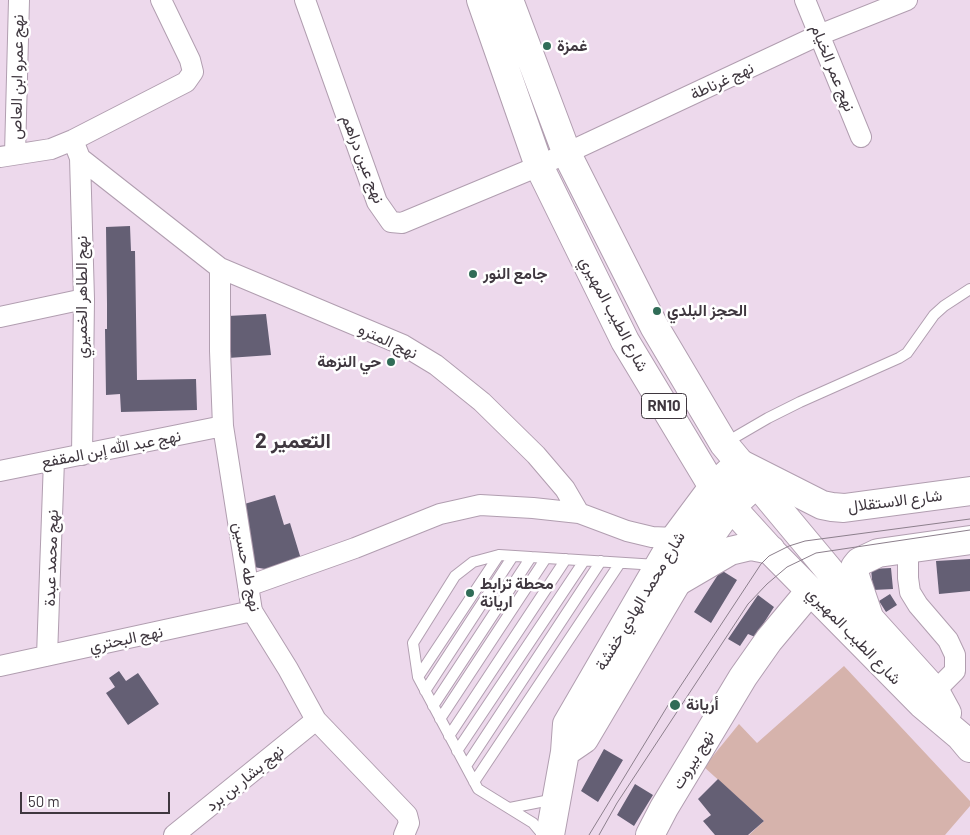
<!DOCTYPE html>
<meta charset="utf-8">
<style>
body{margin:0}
#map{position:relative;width:970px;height:835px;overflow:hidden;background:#edd9ec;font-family:Barlow,sans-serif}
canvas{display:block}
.scale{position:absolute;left:20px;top:792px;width:150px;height:22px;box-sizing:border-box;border:2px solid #3f373f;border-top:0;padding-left:6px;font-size:15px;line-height:18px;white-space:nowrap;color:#3f373f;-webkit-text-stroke:4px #fff;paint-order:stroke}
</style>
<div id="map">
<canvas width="970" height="835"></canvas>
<div class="scale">50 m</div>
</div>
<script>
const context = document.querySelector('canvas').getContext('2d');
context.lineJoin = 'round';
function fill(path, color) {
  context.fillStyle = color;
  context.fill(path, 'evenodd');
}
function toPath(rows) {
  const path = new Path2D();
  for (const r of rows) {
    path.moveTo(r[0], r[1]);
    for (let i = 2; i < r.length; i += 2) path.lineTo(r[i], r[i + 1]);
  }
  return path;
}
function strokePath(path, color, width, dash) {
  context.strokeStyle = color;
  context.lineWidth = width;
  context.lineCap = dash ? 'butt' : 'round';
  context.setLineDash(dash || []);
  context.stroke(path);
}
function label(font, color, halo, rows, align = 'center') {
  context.font = font + ' Barlow,Vazirmatn,sans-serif';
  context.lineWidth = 5;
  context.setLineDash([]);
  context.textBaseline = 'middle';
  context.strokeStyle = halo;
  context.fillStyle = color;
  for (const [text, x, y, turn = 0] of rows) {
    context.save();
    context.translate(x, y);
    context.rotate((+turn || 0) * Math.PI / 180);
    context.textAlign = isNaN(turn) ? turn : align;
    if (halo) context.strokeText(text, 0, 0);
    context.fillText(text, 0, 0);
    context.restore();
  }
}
fill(toPath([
 [844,666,970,801,970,806,945,835,749,835,764,821,704,767,739,724,757,743]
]), '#d6b3ac');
fill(toPath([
 [130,226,131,251,135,251,137,380,196,379,197,410,121,412,120,394,106,395,105,329,107,329,107,304,106,227],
 [266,314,271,355,228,358,228,316],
 [275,495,284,525,290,523,301,559,265,569,248,566,241,505],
 [970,559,970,591,939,594,936,561],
 [891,568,893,589,873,590,871,569],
 [721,570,737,580,711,623,694,612],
 [890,594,897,605,886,612,879,601],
 [758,595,774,607,755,637,748,634,740,646,728,639],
 [119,671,126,681,138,673,159,704,128,725,106,693,115,687,109,678],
 [604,749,623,760,598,802,581,791],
 [718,779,764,821,748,835,715,835,703,821,711,815,698,799],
 [635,784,653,795,634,826,617,815]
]), '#645f74');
const lane = toPath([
 [725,443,768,418,800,402,899,358,907,353,934,315,944,306,970,289],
 [418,677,499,555],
 [425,691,513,556],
 [433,706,531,557],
 [440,719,546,558],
 [449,736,566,559],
 [457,751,584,561],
 [466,766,601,561],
 [474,782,620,563],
 [510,808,555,799],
 [543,835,533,823,478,789,418,677,413,643,455,576,473,562,499,555,657,565]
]);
const street = toPath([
 [305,0,377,202,391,222,402,223,539,166,819,35,907,0],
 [805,0,861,137],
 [73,140,80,158,84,299,82,455],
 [15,154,19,0],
 [0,157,51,149,73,140,186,82,193,72,190,60,161,0],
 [80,158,220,268,403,345,436,365,482,402,536,455,565,489,579,513,627,531,652,537,675,538],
 [220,268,220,351,223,426,252,611,288,669,316,720,407,815,409,823,404,835],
 [0,317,84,299],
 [0,471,223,426],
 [908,549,908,578,910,592,918,605,948,640,955,655,955,671,925,701],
 [248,586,355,548,440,514,458,510,480,505,533,508,579,513],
 [47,656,54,460],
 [0,666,252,611],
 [174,835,316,720]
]);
const secondary = toPath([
 [868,614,854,573,855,567,859,562,878,553,970,540],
 [565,752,584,739,677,582,731,507,757,483],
 [550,835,565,752,567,724,675,538,713,487,739,463,822,505,832,507,844,508,970,491],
 [650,835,664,808,743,677,769,640,810,591]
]);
const primary = toPath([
 [481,0,539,166,625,341,713,487,773,553,922,704,960,736,970,748],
 [509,0,567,154,654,326,724,444,869,618,935,691,947,713],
 [677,582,730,551,751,546,771,550]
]);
strokePath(lane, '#b19eb0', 12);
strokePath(street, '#b19eb0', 22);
strokePath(secondary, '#b19eb0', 30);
strokePath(primary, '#b19eb0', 30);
strokePath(lane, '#fff', 10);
strokePath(street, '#fff', 20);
strokePath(secondary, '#fff', 28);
strokePath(primary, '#fff', 28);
strokePath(toPath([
 [589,835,670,702,761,564,769,556,789,546,805,541,970,519],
 [599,835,617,803,748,604,767,584,787,567,816,553,970,530]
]), '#8c7f8c', 1);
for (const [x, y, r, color] of [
 [547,46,5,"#306c57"],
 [473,274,5,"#306c57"],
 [657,311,5,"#306c57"],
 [391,362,5,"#306c57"],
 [470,593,5,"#306c57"],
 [675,705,6,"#306c57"]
]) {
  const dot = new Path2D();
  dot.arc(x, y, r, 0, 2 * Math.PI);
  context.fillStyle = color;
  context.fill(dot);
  strokePath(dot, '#fff', 2);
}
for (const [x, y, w] of [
 [664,406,45]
]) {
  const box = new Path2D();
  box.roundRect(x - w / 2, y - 12.5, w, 25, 4);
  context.fillStyle = '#fff';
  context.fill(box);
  strokePath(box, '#3f373f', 1);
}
label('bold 15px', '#3f373f', null, [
 ["RN10",664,406]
]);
label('bold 16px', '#3f373f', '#fff', [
 ["غمزة",557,46],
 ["جامع النور",483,274],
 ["الحجز البلدي",667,311],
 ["حي النزهة",381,362,"right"],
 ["محطة ترابط",480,584],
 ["اريانة",480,602],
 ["أريانة",686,705]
], 'left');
label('16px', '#3f373f', '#fff', [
 ["نهج عمر الخيام",833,68,68],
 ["نهج عمرو ابن العاص",17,77,-89],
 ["نهج غرناطة",722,81,-25],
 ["نهج عين دراهم",363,159,69],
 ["نهج الطاهر الخميري",82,297,-90],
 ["شارع الطيب المهيري",614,314,62],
 ["نهج المترو",388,341,25],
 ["نهج عبد الله إبن المقفع",111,449,-11],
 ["شارع الاستقلال",895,501,-7],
 ["نهج محمد عبدة",51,558,-88],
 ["نهج طه حسين",247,567,79],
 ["شارع محمد الهادي خفشة",640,601,-59],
 ["شارع الطيب المهيري",854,636,46],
 ["نهج البحتري",126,639,-12],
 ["نهج بيروت",693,760,-59],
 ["نهج بشار بن برد",245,778,-39]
]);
label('bold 21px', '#3f373f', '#fff', [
 ["التعمير 2",293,441]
]);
</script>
